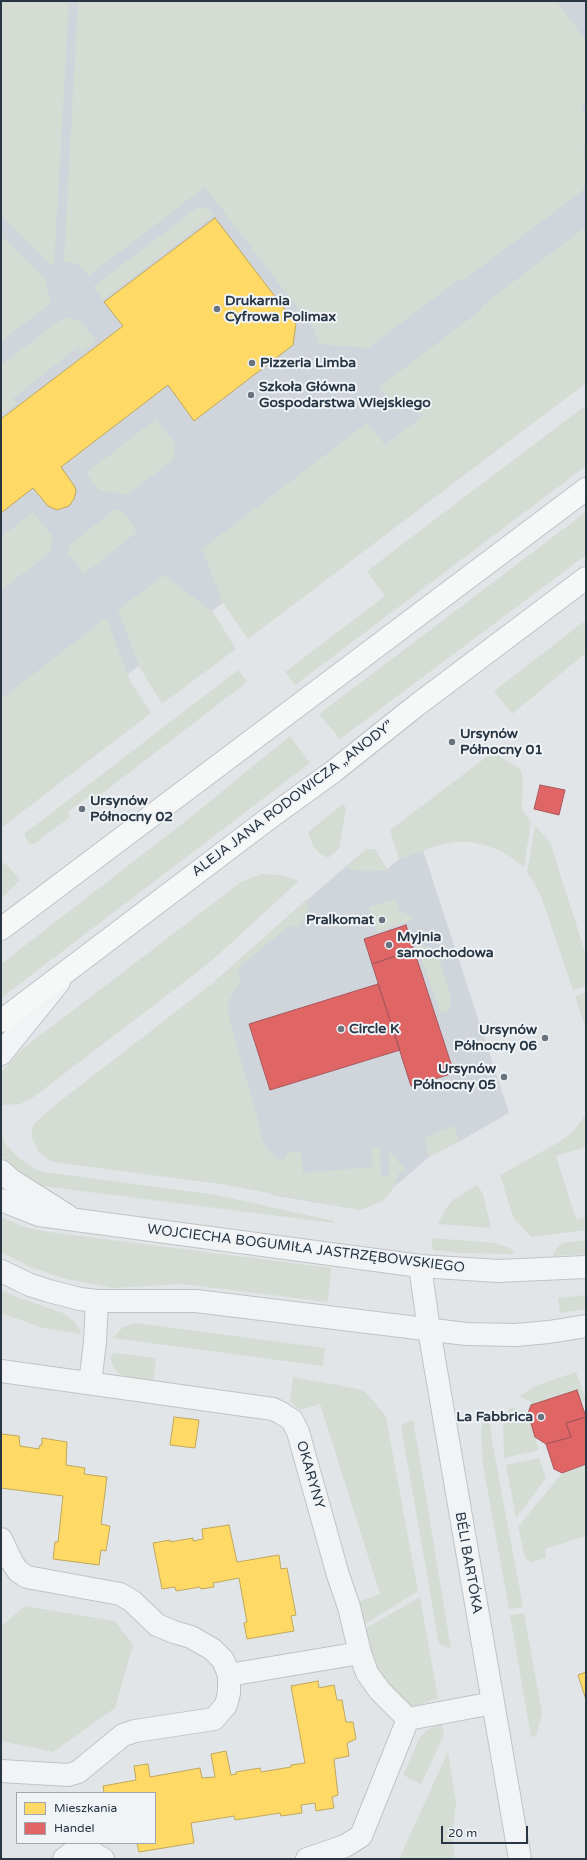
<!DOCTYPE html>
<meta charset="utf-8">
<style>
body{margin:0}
#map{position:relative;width:587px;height:1860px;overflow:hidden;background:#e2e5e8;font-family:"Varela Round",sans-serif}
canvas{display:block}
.frame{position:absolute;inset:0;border:2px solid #283543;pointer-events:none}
.legend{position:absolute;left:16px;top:1792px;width:140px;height:52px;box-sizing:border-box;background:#f0f4f7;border:1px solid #a0a8af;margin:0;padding:5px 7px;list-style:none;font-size:12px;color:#283543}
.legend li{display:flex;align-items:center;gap:8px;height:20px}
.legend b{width:20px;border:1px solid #a0a8af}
.scale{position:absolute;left:441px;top:1826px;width:87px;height:18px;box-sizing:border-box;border:2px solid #283543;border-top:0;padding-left:5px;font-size:12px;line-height:14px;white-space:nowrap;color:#283543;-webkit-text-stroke:3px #f0f4f7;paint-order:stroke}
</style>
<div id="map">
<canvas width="587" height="1860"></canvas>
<div class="frame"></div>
<ul class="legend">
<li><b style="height:11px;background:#ffd966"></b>Mieszkania</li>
<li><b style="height:11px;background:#e06666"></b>Handel</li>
</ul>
<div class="scale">20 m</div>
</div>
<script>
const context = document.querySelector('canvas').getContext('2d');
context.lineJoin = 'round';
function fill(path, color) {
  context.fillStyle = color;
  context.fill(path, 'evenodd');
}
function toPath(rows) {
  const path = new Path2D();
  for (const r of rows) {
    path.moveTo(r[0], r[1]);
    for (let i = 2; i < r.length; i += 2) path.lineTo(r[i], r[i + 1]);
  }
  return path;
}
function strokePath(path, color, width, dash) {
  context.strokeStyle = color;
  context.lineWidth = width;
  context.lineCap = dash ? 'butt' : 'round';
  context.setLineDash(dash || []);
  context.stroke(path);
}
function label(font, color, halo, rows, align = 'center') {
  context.font = font + ' "Varela Round",sans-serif';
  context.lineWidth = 4;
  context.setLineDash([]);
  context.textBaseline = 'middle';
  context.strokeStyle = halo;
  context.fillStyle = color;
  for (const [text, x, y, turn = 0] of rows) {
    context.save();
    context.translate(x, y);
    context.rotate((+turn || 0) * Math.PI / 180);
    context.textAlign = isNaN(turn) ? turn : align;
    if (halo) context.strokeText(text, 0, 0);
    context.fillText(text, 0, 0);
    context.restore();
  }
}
fill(toPath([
 [1,1,586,1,586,331,1,769],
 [423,850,509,1113,460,1141,429,1157,394,1187,384,1200,360,1210,272,1195,214,982,345,867,361,871,377,871,387,869,399,859]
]), '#d0d5db');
fill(toPath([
 [1,1,69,1,54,267,6,221,1,212],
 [78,1,556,1,586,41,586,102,581,106,586,113,586,148,582,151,586,157,586,183,582,191,465,279,457,281,368,348,319,344,314,329,205,187,88,276,80,265,64,261],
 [198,207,209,208,213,216,103,300,93,287],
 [586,227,586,383,248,639,223,603,202,549,367,423,385,445,423,416,411,400,397,411,379,387,481,310,484,304],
 [1,236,44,277,51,303,1,341],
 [63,318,80,320,96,342,82,353,78,347,13,398,17,403,1,415,1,365],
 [586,405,586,466,295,685,285,672,385,596,367,571],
 [156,419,175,444,173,460,127,495,99,490,86,473],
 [115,509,123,511,137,532,84,574,68,552,69,546],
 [33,512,52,536,51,552,1,590,1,537],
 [586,512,586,555,340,739,319,714],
 [164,575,213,612,236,649,162,704,140,668,118,610],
 [106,618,130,680,151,713,1,828,1,699],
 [586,620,586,653,512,714,494,691],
 [238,670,247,682,95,799,91,795,67,812,70,817,34,844,29,844,24,834],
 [290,736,310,763,1,998,1,964,187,820],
 [493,752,520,769,523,777,522,808,531,822,524,867,503,852,485,845,469,842,456,842,436,846,399,859,390,830],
 [343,804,346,808,339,849,328,858,319,853,313,846,308,832],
 [535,826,550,842,586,955,586,986,573,990,541,896,531,878,527,873],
 [366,849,375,849,387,869,376,871,361,871,345,867],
 [1,861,8,866,20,880,1,899],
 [262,874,281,875,299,881,209,963,31,1099,20,1104,1,1105,1,1073,21,1050,241,882],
 [307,899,308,909,298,928,289,926,237,969,241,979,228,1002,228,1012,231,1026,258,1120,262,1139,271,1154,283,1161,288,1152,301,1152,303,1173,373,1167,371,1146,379,1148,381,1176,389,1176,389,1151,405,1169,399,1172,394,1187,384,1200,360,1210,220,1184,60,1163,51,1161,38,1151,32,1138,32,1131,33,1125,50,1109,214,982],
 [395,899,399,911,414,917,410,921,377,932,369,907],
 [417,946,424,946,438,955,451,997,450,1008,446,1012,441,1013],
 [586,992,586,1029,575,996],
 [586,1114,586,1147,556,1156,576,1219,586,1217,586,1230,531,1237,514,1219,500,1175,559,1142,573,1132],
 [454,1126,460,1141,429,1157,425,1143,427,1137,437,1132],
 [1,1135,7,1146,20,1159,37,1170,44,1172,217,1195,334,1221,334,1223,42,1186,35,1184,10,1167,1,1155],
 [477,1185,483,1194,491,1228,438,1224,444,1211,453,1200],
 [1,1217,24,1227,41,1231,331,1268,328,1302,182,1284,113,1288,66,1279,28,1266,1,1252],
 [431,1238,495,1243,510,1248,515,1254,459,1253,433,1250],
 [586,1240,586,1254,553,1256,557,1248,563,1243],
 [1,1290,19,1298,63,1313,74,1321,82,1334,43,1328,1,1313],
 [586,1295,586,1309,560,1313,558,1298],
 [136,1323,325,1348,323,1366,113,1338,123,1327],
 [115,1353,156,1358,153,1382,128,1379,119,1374,112,1364,110,1356],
 [576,1372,586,1400,581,1402,577,1390,531,1405,531,1402,519,1396,538,1385],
 [293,1377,363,1390,376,1404,386,1417,418,1591,362,1626,358,1602,380,1594,320,1404,300,1410,290,1401],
 [510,1407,528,1413,539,1450,504,1458,503,1423],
 [484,1416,490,1422,492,1441,523,1607,509,1609,483,1465,481,1431],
 [413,1420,424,1485,451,1649,439,1644,401,1426,406,1422],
 [539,1458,546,1478,516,1518,506,1465],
 [586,1464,586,1536,545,1549,546,1558,531,1562,525,1558,518,1527,562,1473],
 [420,1597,438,1698,415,1706,410,1705,405,1702,378,1671,363,1630],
 [25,1606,115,1621,133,1645,115,1708,53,1752,1,1741,1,1626],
 [524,1613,542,1713,536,1736,531,1737,510,1615],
 [442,1724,444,1735,421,1784,403,1775,420,1737,428,1729],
 [448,1752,456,1802,452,1839,455,1859,399,1859]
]), '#d4dcd3');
const homes = toPath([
 [215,218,296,324,293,345,194,421,168,385,61,467,75,487,76,491,74,499,69,506,57,510,48,506,33,488,1,513,1,419,123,326,104,302,215,218],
 [174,1417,199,1420,195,1448,170,1445,174,1417],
 [1,1434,19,1436,20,1446,39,1449,40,1445,42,1445,42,1438,67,1442,66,1465,85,1468,84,1474,107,1477,101,1524,110,1526,106,1551,101,1550,99,1565,53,1559,55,1542,58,1542,63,1496,1,1488,1,1434],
 [229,1525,237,1562,279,1555,281,1569,287,1568,296,1615,291,1616,294,1631,247,1639,244,1623,247,1622,239,1578,213,1583,214,1587,201,1589,200,1587,176,1591,175,1587,162,1589,153,1543,170,1540,170,1542,193,1538,193,1541,203,1539,202,1529,229,1525],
 [586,1672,586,1700,578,1675,586,1672],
 [318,1681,319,1688,334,1685,337,1700,342,1700,346,1722,353,1722,356,1739,347,1743,349,1756,334,1759,338,1795,332,1797,334,1808,316,1811,315,1803,301,1805,302,1813,281,1816,280,1813,235,1820,234,1816,191,1823,194,1843,139,1852,137,1843,155,1843,155,1793,104,1793,103,1786,136,1780,134,1766,148,1764,150,1777,200,1768,202,1778,215,1777,211,1754,226,1751,231,1775,236,1774,236,1772,260,1768,261,1772,291,1767,291,1765,305,1763,291,1686,318,1681]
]);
fill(homes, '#ffd966');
strokePath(homes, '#bea85c', 1);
const shops = toPath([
 [540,785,565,790,559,815,534,809,540,785],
 [406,925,414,950,372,964,364,939,406,925],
 [414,950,454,1073,411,1086,372,964,414,950],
 [378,984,400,1050,270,1090,249,1024,378,984],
 [577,1390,586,1417,566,1423,571,1437,546,1444,535,1437,528,1413,531,1405,577,1390],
 [586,1417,586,1464,562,1473,554,1469,546,1444,571,1437,566,1423,586,1417]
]);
fill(shops, '#e06666');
strokePath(shops, '#a9575c', 1);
const minor = toPath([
 [1,1054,59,982],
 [1,1171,11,1180,68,1216],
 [1,1200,39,1215,420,1266,498,1271,586,1267],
 [420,1266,429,1330,520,1859],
 [1,1271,30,1285,49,1291,80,1299,97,1301,196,1301,466,1334,516,1335,549,1332,586,1326],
 [1,1371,273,1409,281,1413,292,1420,298,1432,338,1575,349,1607,360,1653,367,1673,380,1691,408,1719,493,1703],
 [90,1383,95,1342,97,1301],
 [1,1539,12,1562,18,1571,27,1577,120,1594,132,1601,157,1625,174,1632,191,1637,212,1649,223,1660,229,1675],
 [1,1771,68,1775,78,1772,123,1735,135,1731,214,1719,226,1705,229,1693,229,1675,360,1653],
 [64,1859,81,1846,103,1859],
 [307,1859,345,1846,361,1836,408,1719]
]);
const major = toPath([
 [1,929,586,489],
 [1,1021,268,819,334,771,417,705,586,578]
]);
strokePath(minor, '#c0c3c6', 24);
strokePath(major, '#bfc2c6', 24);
strokePath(minor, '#f2f3f5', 22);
strokePath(major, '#f6f7f7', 22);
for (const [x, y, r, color] of [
 [217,309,4,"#69737d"],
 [252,363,4,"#69737d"],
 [251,395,4,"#69737d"],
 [452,742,4,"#69737d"],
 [82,809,4,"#69737d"],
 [382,920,4,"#69737d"],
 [389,945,4,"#69737d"],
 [341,1029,4,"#69737d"],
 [545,1038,4,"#69737d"],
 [504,1077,4,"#69737d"],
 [541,1417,4,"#69737d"]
]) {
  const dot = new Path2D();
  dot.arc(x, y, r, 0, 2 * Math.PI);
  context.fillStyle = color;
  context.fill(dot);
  strokePath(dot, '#f0f4f7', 1.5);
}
label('bold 14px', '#283543', '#f0f4f7', [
 ["Drukarnia",225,301],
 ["Cyfrowa Polimax",225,317],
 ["Pizzeria Limba",260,363],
 ["Szkoła Główna",259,387],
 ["Gospodarstwa Wiejskiego",259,403],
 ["Ursynów",460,734],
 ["Północny 01",460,750],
 ["Ursynów",90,801],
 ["Północny 02",90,817],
 ["Pralkomat",374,920,"right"],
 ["Myjnia",397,937],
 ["samochodowa",397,953],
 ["Circle K",349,1029],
 ["Ursynów",537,1030,"right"],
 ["Północny 06",537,1046,"right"],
 ["Ursynów",496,1069,"right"],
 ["Północny 05",496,1085,"right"],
 ["La Fabbrica",533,1417,"right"]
], 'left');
label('14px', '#283543', '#f0f4f7', [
 ["ALEJA JANA RODOWICZA „ANODY”",293,799,-37],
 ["WOJCIECHA BOGUMIŁA JASTRZĘBOWSKIEGO",306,1249,7],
 ["OKARYNY",310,1475,74],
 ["BÉLI BARTÓKA",468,1563,80]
]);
</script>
